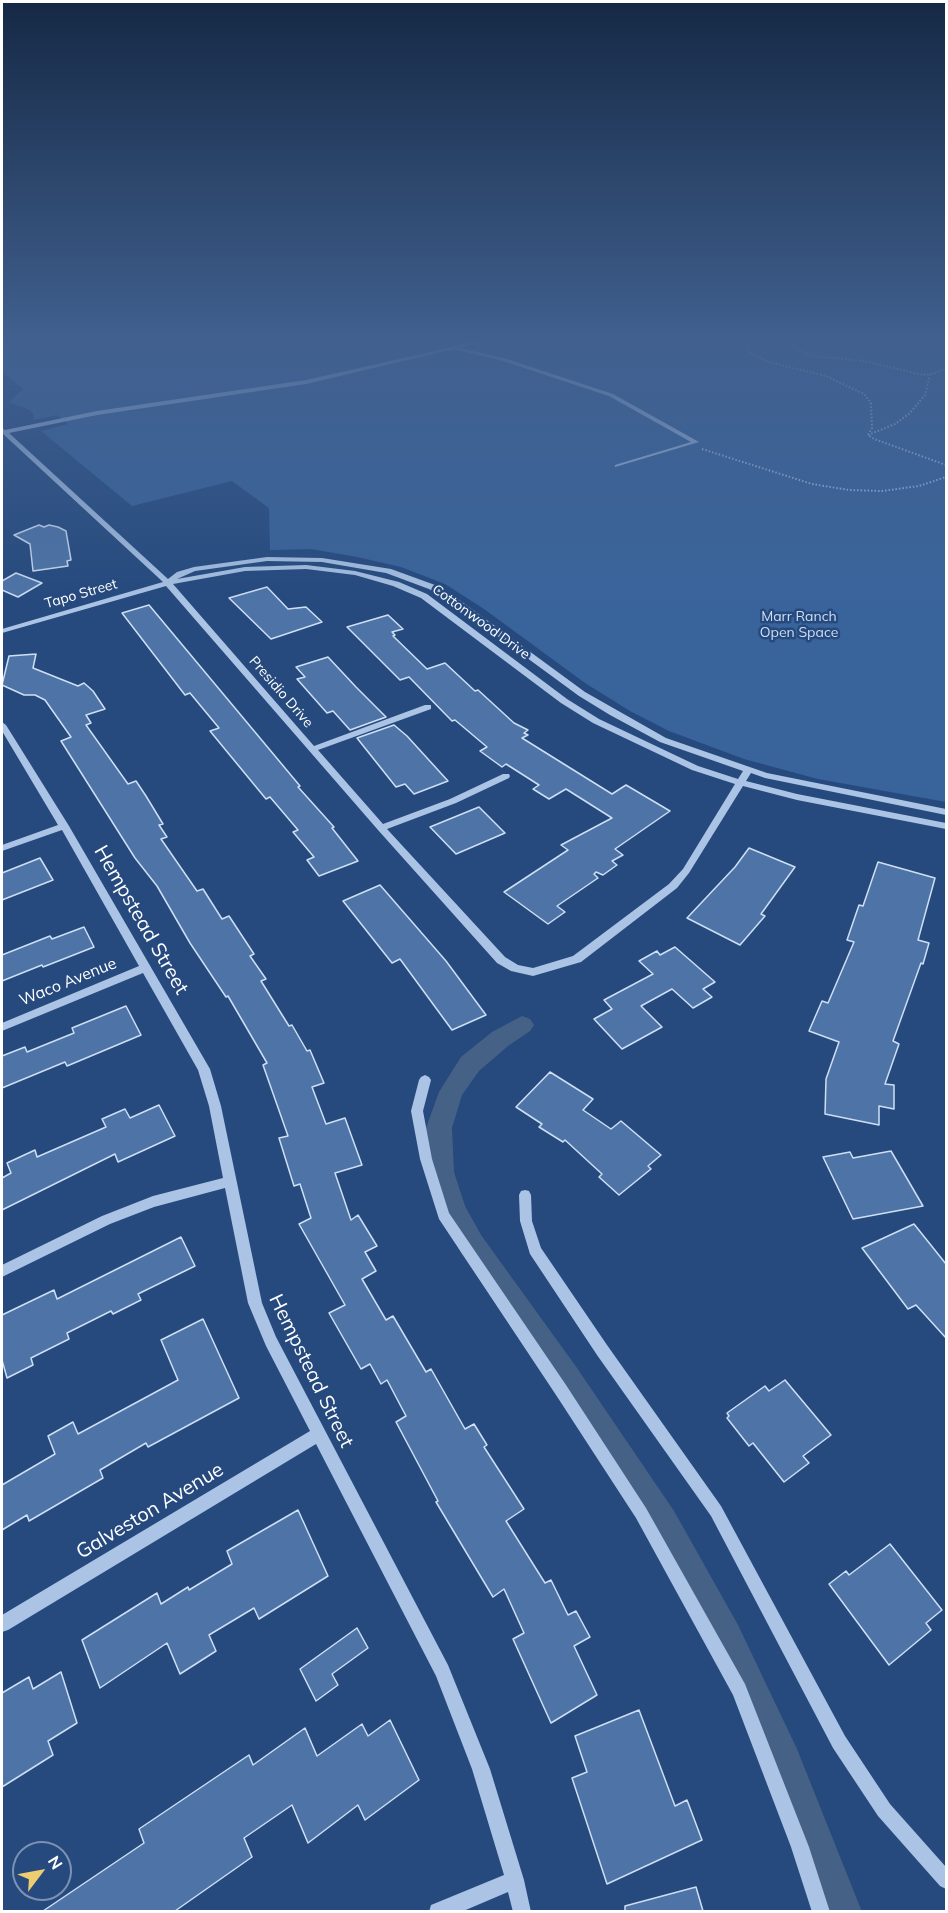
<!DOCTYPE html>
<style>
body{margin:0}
#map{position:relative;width:948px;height:1913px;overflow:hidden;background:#264a7e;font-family:Mulish,sans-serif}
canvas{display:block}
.frame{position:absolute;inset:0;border:3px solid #fff;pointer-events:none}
.north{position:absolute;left:12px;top:1841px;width:60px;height:60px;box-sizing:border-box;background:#264a7e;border:2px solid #7d92b2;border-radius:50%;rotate:58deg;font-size:16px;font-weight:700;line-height:24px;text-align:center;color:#fff}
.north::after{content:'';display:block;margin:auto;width:21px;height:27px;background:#eecc70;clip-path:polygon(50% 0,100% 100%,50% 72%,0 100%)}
</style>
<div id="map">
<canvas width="948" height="1913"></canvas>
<div class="frame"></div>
<div class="north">N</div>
</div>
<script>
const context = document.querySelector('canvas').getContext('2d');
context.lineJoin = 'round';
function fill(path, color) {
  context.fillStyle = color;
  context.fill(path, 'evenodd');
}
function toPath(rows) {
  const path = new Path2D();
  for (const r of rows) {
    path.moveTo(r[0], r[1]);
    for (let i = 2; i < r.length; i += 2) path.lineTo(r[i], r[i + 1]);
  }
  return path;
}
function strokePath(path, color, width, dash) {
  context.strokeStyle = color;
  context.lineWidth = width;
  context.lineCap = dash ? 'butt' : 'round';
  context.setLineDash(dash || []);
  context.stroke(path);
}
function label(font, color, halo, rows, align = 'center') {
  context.font = font + ' Mulish,sans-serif';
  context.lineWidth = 5;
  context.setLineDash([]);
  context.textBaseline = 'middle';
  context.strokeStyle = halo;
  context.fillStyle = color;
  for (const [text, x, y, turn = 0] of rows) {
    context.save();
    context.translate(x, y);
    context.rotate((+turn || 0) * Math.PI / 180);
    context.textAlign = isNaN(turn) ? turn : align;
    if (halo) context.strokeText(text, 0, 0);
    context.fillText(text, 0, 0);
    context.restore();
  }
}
fill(toPath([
 [2,337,946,337,946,802,818,779,744,759,669,731,630,711,585,683,484,609,445,584,401,567,357,557,311,549,270,550,269,508,232,481,132,506,41,431,68,424,57,415,33,420,34,415,30,410,9,402,23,389,2,371]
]), '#39649b');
fill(toPath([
 [522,1016,530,1019,534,1025,530,1031,508,1046,479,1071,462,1095,452,1128,454,1172,465,1206,481,1235,577,1368,674,1511,738,1625,797,1749,862,1912,822,1912,768,1769,714,1649,650,1535,555,1388,461,1253,438,1209,428,1172,426,1128,439,1092,461,1057,492,1032,522,1016]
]), '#466186');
const building = toPath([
 [39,525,44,527,49,525,58,527,66,531,71,560,67,561,68,566,33,571,30,544,14,535,39,525],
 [16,573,42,583,18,597,2,590,2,581,16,573],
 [267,587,288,609,306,607,322,622,271,639,229,598,267,587],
 [149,605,300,786,298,787,334,827,332,828,358,861,319,876,307,860,314,857,293,832,298,830,270,797,266,799,210,731,219,728,190,693,185,695,122,613,149,605],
 [388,615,403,629,392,632,395,635,393,636,427,669,445,663,475,691,478,690,514,723,528,730,524,733,528,735,522,738,612,794,626,785,670,811,615,849,623,855,612,861,617,865,603,875,596,872,594,874,598,878,557,906,565,912,548,924,504,892,568,850,561,845,612,818,566,789,549,799,533,789,539,785,506,764,502,767,480,751,487,747,455,720,452,721,409,677,400,680,347,627,388,615],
 [36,654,33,668,78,686,84,683,93,691,105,709,86,715,91,723,86,725,128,784,136,781,146,796,163,824,159,825,167,837,161,839,197,891,203,889,222,919,229,916,254,954,250,956,266,979,261,981,289,1026,292,1025,307,1051,310,1050,324,1083,312,1087,326,1124,345,1118,362,1165,335,1173,351,1220,358,1215,377,1246,365,1252,376,1271,362,1279,386,1320,393,1316,426,1372,431,1369,465,1429,474,1424,487,1445,484,1447,524,1509,506,1521,545,1583,551,1580,568,1615,576,1611,590,1637,574,1646,597,1695,551,1723,513,1639,524,1633,504,1589,493,1597,436,1502,438,1501,396,1422,406,1416,387,1380,381,1384,370,1364,361,1369,329,1313,345,1305,299,1224,311,1218,300,1184,294,1186,279,1138,288,1136,263,1065,267,1063,228,996,226,997,190,943,157,886,135,858,61,741,71,737,45,700,35,695,24,695,2,685,9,656,36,654],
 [328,657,356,687,386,717,350,730,333,711,327,713,297,679,305,677,296,667,328,657],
 [394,725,407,736,448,781,414,794,405,784,396,787,357,738,394,725],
 [479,807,505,833,456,854,430,827,479,807],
 [749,848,795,867,761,914,765,916,740,945,687,918,735,867,749,848],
 [40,858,53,880,2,900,2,873,40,858],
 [878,862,935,878,918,940,929,943,923,964,921,963,893,1041,899,1044,885,1084,894,1085,894,1109,879,1106,879,1125,825,1114,826,1079,839,1042,809,1031,822,1001,828,1003,854,942,847,940,859,905,863,906,878,862],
 [380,885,446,961,486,1015,452,1030,400,959,392,963,343,901,380,885],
 [84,927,94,947,43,967,42,965,2,981,2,955,50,936,52,939,84,927],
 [675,947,715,982,703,989,712,997,693,1008,672,989,641,1006,662,1027,622,1049,594,1019,612,1009,604,1000,653,974,639,961,657,951,660,955,675,947],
 [126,1006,141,1035,67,1066,65,1062,2,1088,2,1056,25,1047,27,1052,74,1033,72,1028,126,1006],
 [550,1072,593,1099,583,1110,611,1129,621,1121,661,1155,648,1166,651,1169,619,1195,599,1177,602,1174,565,1140,563,1142,539,1127,542,1124,516,1107,550,1072],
 [159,1105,175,1136,118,1162,115,1154,2,1210,2,1178,11,1173,7,1163,35,1150,37,1157,106,1127,102,1119,125,1109,130,1118,159,1105],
 [891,1151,923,1206,853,1219,823,1157,850,1152,853,1158,891,1151],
 [914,1224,946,1264,946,1338,916,1305,908,1309,862,1248,914,1224],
 [181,1237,195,1266,138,1294,141,1300,113,1314,111,1311,67,1333,69,1339,31,1358,33,1365,7,1378,2,1360,2,1315,54,1290,57,1299,181,1237],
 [203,1319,239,1398,148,1447,146,1443,100,1470,103,1478,29,1521,27,1515,2,1530,2,1485,55,1454,48,1436,73,1422,78,1434,178,1380,161,1340,203,1319],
 [785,1380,831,1435,803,1456,809,1463,784,1482,753,1443,749,1446,727,1418,729,1416,727,1413,765,1386,769,1391,785,1380],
 [298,1510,328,1576,259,1619,254,1608,209,1635,216,1651,180,1674,167,1643,100,1688,82,1640,157,1593,161,1604,188,1587,189,1590,232,1564,227,1551,298,1510],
 [890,1544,942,1610,926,1623,931,1630,889,1665,829,1584,846,1571,849,1575,890,1544],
 [357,1628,368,1648,332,1674,338,1685,316,1701,300,1669,357,1628],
 [61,1672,77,1723,48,1741,53,1755,2,1787,2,1693,29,1677,33,1689,61,1672],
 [639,1710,675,1806,687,1800,702,1840,607,1884,572,1778,587,1772,575,1736,639,1710],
 [390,1720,419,1780,365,1820,358,1805,308,1843,292,1805,244,1838,252,1857,175,1911,43,1911,144,1843,139,1829,249,1755,253,1765,305,1728,317,1756,362,1724,368,1736,390,1720],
 [696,1887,703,1911,625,1911,625,1906,696,1887]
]);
fill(building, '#4e74a7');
strokePath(building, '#cedff4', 1.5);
strokePath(toPath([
 [750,337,747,350,756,356,772,363,826,376,864,394,871,403,872,428,868,435,874,439,946,465],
 [802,337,794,344,796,349,814,356,864,361,923,375,936,373,946,367],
 [868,435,895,424,910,413,925,395,930,375],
 [702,449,812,484,849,490,882,491,919,486,946,477]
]), '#abc4e5', 2, [1.5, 2]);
fill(toPath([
 [486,337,494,337,461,348,507,359,613,394,699,442,615,467,615,465,691,442,609,396,503,361,454,349,306,384,97,415,9,433,168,579,177,572,194,567,267,557,322,558,391,569,435,585,454,596,585,692,666,738,767,773,946,809,946,815,765,778,751,773,746,781,797,794,946,823,946,829,797,800,743,786,689,873,677,888,581,962,533,976,511,971,497,963,378,830,166,586,2,633,2,629,163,582,2,433,2,428,5,430,97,411,306,380,453,347,486,337],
 [267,561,322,562,386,573,429,589,448,600,579,696,610,715,660,742,743,771,738,779,698,766,599,719,567,699,427,594,399,582,355,571,306,565,245,567,177,579,195,571,267,561],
 [306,569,355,575,393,586,421,598,561,703,593,723,692,770,735,784,683,869,669,884,573,956,533,968,518,965,505,957,387,829,456,803,509,778,510,776,509,774,503,774,450,799,383,824,318,750,431,709,431,705,425,705,314,746,173,584,245,571,306,569],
 [2,722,6,725,69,826,210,1069,221,1106,262,1303,276,1337,448,1665,490,1769,524,1880,531,1912,513,1912,508,1892,461,1912,429,1912,431,1905,504,1875,472,1769,436,1676,316,1444,8,1630,2,1632,2,1615,310,1431,266,1346,248,1303,225,1188,154,1207,110,1224,2,1277,2,1265,102,1216,153,1196,223,1178,209,1106,198,1070,143,973,2,1031,2,1023,139,966,62,830,2,851,2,845,58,825,2,731,2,722],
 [425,1075,429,1077,431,1080,423,1111,432,1159,449,1213,566,1385,646,1508,745,1684,809,1847,830,1912,812,1912,791,1847,733,1695,636,1518,556,1395,439,1219,420,1159,411,1111,419,1080,421,1077,425,1075],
 [525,1190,529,1191,531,1195,532,1221,541,1248,607,1345,721,1506,845,1736,890,1804,946,1867,946,1889,940,1886,878,1816,833,1748,711,1516,597,1355,530,1254,520,1221,519,1195,521,1191,525,1190]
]), '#abc4e5');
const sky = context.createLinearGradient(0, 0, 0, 605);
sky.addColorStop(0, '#152945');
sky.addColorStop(0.56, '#41608f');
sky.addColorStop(1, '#41608f00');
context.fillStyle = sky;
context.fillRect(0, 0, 948, 605);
label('14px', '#fff', '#264a7e', [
 ["Tapo Street",81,594,-16],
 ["Cottonwood Drive",481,622,36],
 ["Presidio Drive",281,692,49]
]);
label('14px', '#cedff4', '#264a7e', [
 ["Marr Ranch",799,617],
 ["Open Space",799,633]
]);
label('16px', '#fff', '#264a7e', [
 ["Waco Avenue",68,982,-22]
]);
label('20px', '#fff', '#264a7e', [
 ["Hempstead Street",141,920,60],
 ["Hempstead Street",311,1371,64],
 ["Galveston Avenue",150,1511,-31]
]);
</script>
